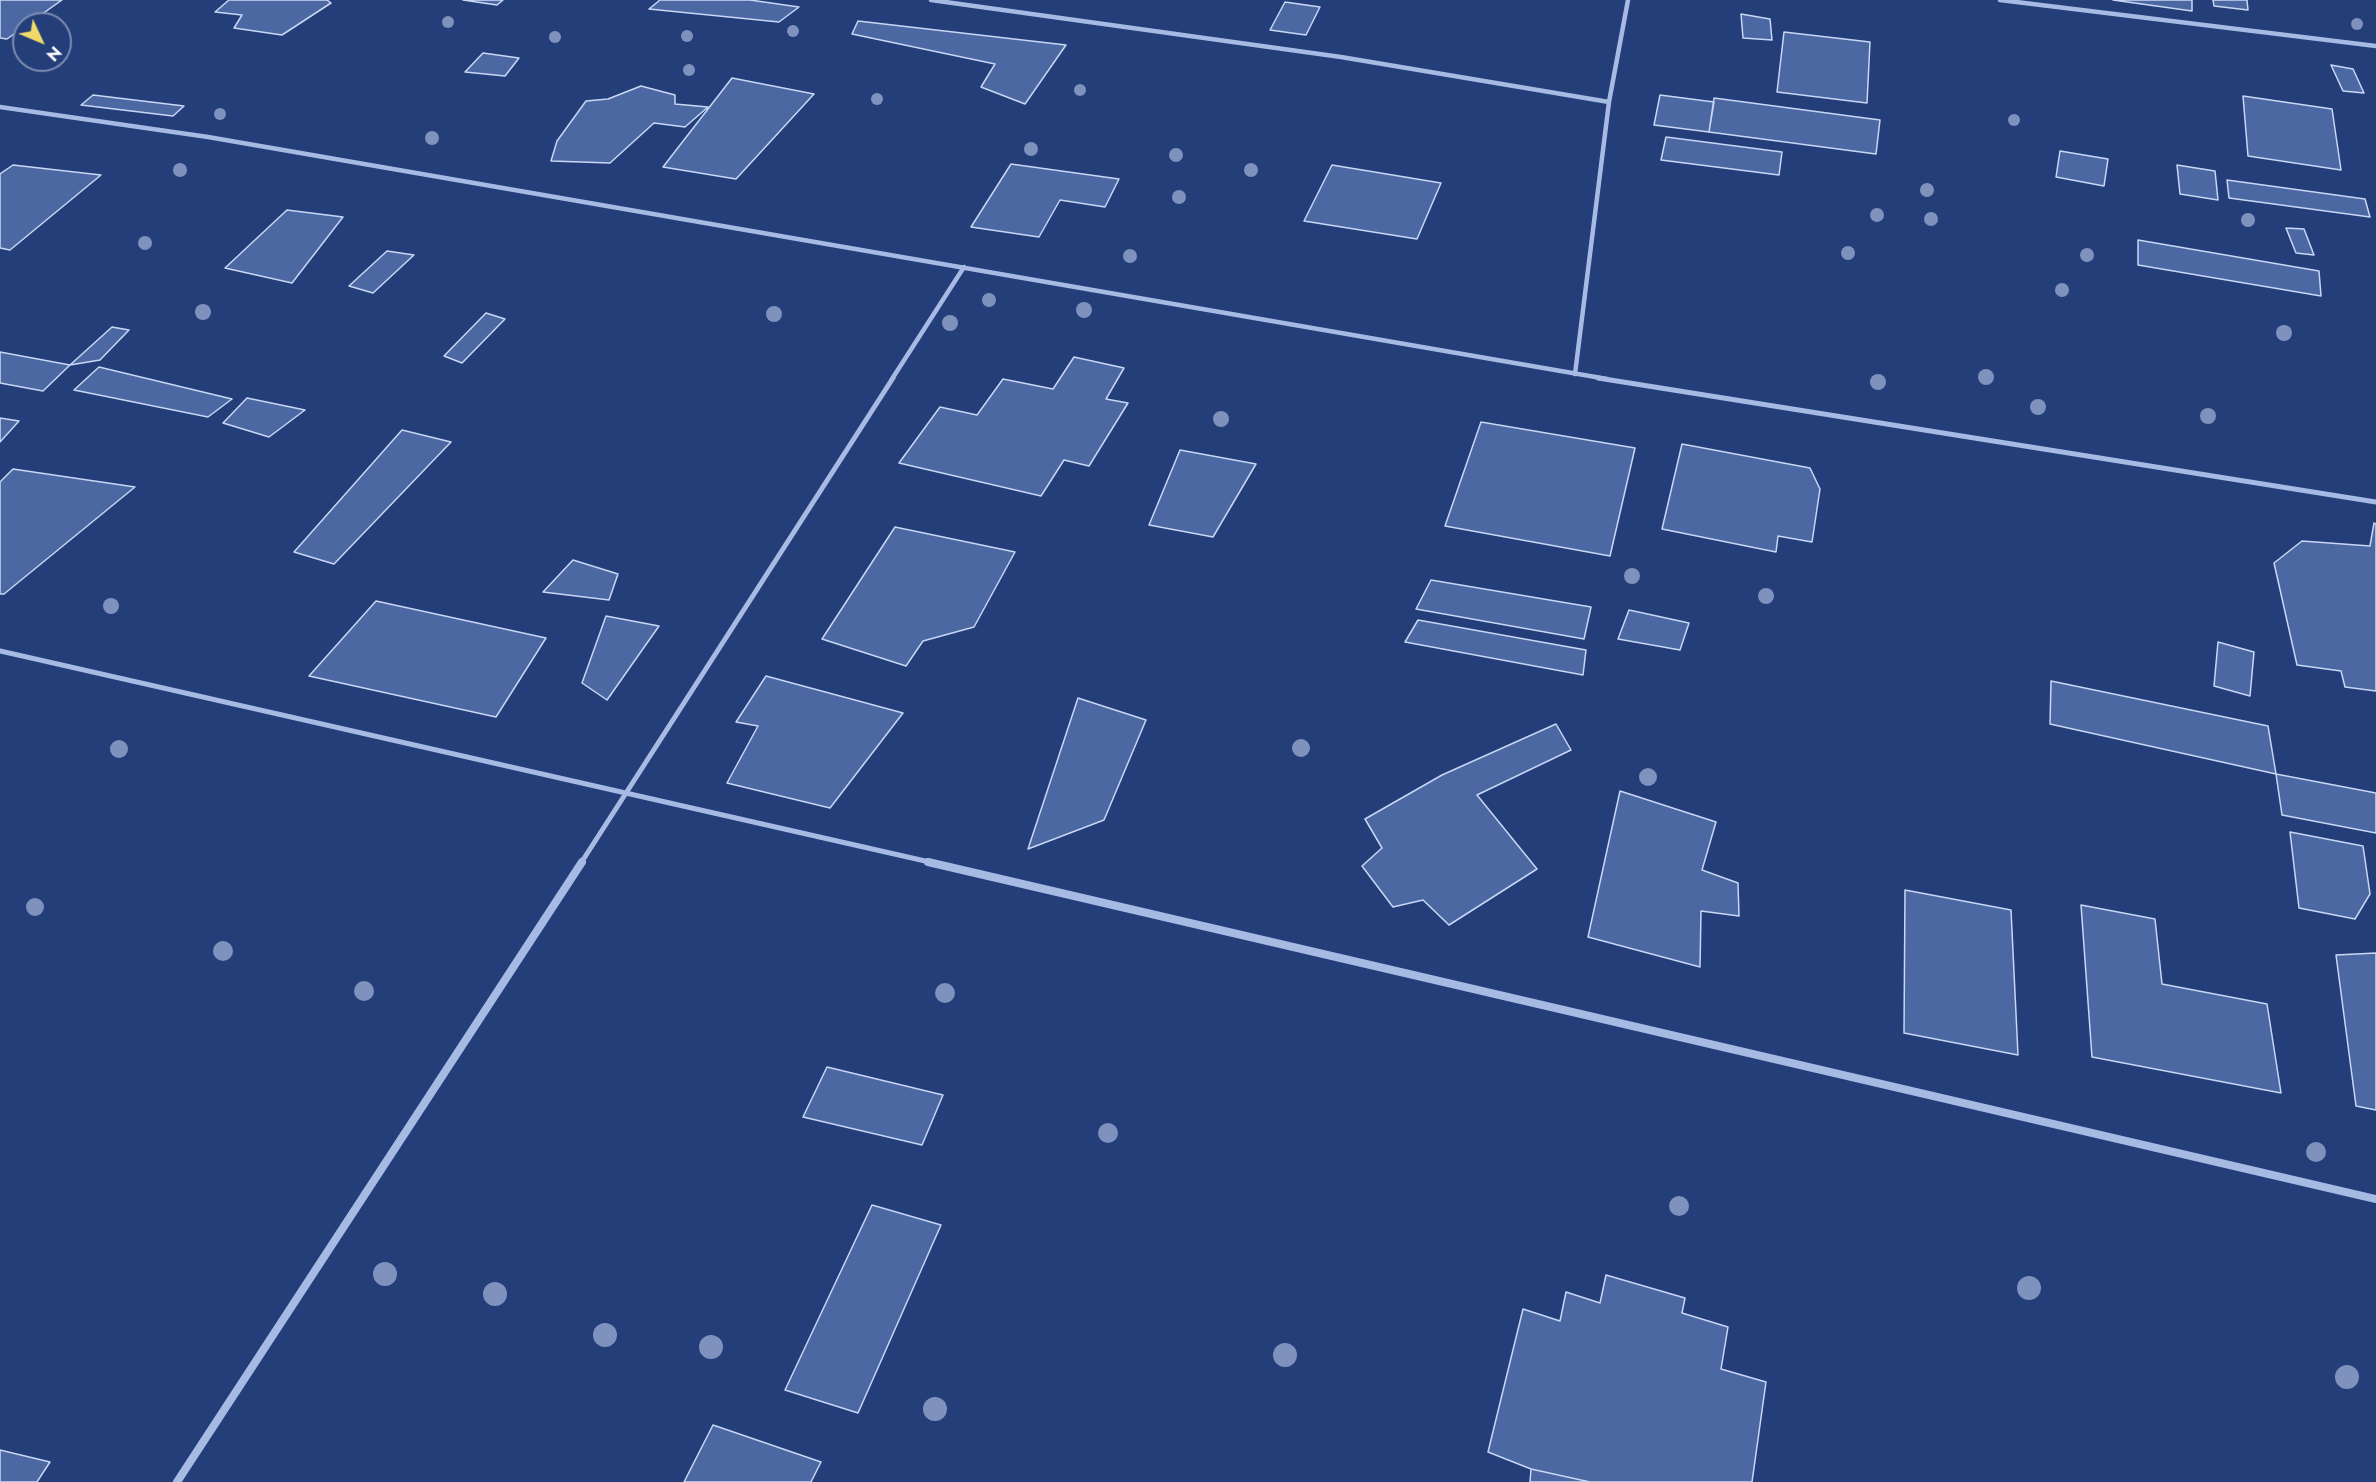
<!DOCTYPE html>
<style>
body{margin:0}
#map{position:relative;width:2376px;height:1482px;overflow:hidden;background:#243e7a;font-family:Jost,sans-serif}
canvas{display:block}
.north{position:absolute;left:12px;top:12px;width:60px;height:60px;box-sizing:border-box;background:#243e7a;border:2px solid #7c8baf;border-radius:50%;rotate:134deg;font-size:16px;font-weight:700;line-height:24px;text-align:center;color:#fff}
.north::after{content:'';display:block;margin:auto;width:21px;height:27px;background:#efd96a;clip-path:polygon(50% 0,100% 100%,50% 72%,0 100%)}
</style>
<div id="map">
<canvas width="2376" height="1482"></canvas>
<div class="north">N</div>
</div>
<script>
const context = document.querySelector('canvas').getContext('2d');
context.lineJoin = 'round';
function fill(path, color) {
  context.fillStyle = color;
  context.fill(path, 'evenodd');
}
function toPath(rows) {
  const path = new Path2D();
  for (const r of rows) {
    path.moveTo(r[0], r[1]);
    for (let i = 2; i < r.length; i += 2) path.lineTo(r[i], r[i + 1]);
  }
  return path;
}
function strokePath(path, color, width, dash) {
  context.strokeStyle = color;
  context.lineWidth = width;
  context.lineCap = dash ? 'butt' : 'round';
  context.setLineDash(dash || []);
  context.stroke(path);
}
const building = toPath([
 [0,0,62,0,28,24,24,24,24,27,7,39,0,38,0,0],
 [229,0,327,0,331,3,282,35,234,28,242,15,215,12,229,0],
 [463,0,503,0,497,5,463,0],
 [660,0,750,0,799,7,779,22,649,9,660,0],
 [2113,0,2192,0,2192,11,2113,0],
 [2213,0,2247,0,2248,10,2214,6,2213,0],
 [1285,2,1320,7,1306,35,1270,30,1285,2],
 [1741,14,1770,19,1772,40,1743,38,1741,14],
 [858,21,1066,45,1025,104,981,87,995,64,852,34,858,21],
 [1784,32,1870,42,1867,103,1777,92,1784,32],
 [483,53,519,58,505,76,465,72,483,53],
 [2331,65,2353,69,2364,93,2343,91,2331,65],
 [732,78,814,94,736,179,663,167,732,78],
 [641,86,675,95,675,104,708,107,685,127,654,123,610,163,551,161,557,141,586,101,608,99,641,86],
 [93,95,184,106,173,116,81,105,93,95],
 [1660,95,1714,102,1709,132,1654,125,1660,95],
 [2243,96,2332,109,2341,170,2248,156,2243,96],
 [1714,98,1880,120,1876,154,1709,132,1714,98],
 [1666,137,1782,152,1779,175,1661,160,1666,137],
 [2060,151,2108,159,2104,186,2056,177,2060,151],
 [1011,164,1119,179,1105,207,1060,200,1039,237,971,227,1011,164],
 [13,165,101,175,10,250,0,248,0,174,13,165],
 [1332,165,1441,183,1417,239,1304,221,1332,165],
 [2177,165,2215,171,2218,200,2180,194,2177,165],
 [2227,180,2365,199,2370,217,2229,198,2227,180],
 [287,210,343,217,292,283,225,268,287,210],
 [2286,228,2304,229,2314,255,2296,253,2286,228],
 [2138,240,2319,271,2321,296,2138,265,2138,240],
 [387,251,414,255,373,293,349,286,387,251],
 [486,313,505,319,462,363,444,356,486,313],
 [112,327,129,330,100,360,70,365,112,327],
 [0,352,70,365,43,391,0,383,0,352],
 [1074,357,1124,368,1106,399,1128,403,1089,466,1064,460,1041,496,899,463,940,407,977,415,1003,379,1053,389,1074,357],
 [99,367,232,399,208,417,74,390,99,367],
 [247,398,305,410,269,437,223,423,247,398],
 [0,418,19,421,0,442,0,418],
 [1481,422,1635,448,1610,556,1445,526,1481,422],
 [402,430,451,442,334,564,294,552,402,430],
 [1682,444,1810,468,1820,489,1812,542,1778,536,1776,552,1662,529,1682,444],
 [1180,450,1256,464,1213,537,1149,525,1180,450],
 [13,469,135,487,4,594,0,594,0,482,13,469],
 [2374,523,2376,524,2376,691,2345,687,2341,671,2297,665,2274,563,2302,541,2370,546,2374,523],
 [895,527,1015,552,974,627,923,641,906,666,822,639,895,527],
 [573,560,618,574,609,600,543,592,573,560],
 [1431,580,1591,607,1584,639,1416,609,1431,580],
 [376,601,546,638,496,717,309,676,376,601],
 [1629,610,1689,623,1680,650,1618,639,1629,610],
 [606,616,659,626,607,700,582,683,606,616],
 [1418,620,1586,650,1583,675,1405,642,1418,620],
 [2218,642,2254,652,2250,696,2214,686,2218,642],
 [766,676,903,713,830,808,727,783,758,726,736,722,766,676],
 [2051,681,2268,726,2276,774,2050,724,2051,681],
 [1078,698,1146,720,1104,820,1028,849,1078,698],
 [1556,724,1571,750,1477,795,1537,869,1449,925,1423,900,1393,907,1362,866,1382,848,1365,819,1442,775,1556,724],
 [2276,774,2376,793,2376,833,2282,815,2276,774],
 [1620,791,1716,822,1702,870,1738,883,1739,916,1701,911,1700,967,1588,937,1620,791],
 [2290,832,2363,846,2370,894,2355,919,2299,908,2290,832],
 [1905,890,2011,910,2018,1055,1904,1033,1905,890],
 [2081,905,2155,919,2162,984,2267,1004,2281,1093,2092,1057,2081,905],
 [2376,953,2376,1110,2356,1106,2336,955,2376,953],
 [827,1067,943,1095,922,1145,803,1117,827,1067],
 [872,1205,941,1225,858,1413,785,1390,872,1205],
 [1606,1275,1685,1298,1682,1313,1728,1327,1721,1369,1766,1382,1752,1482,1590,1482,1531,1469,1488,1452,1523,1309,1560,1321,1566,1292,1600,1303,1606,1275],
 [713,1425,821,1462,811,1482,684,1482,713,1425],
 [0,1450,50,1462,37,1482,0,1482,0,1450],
 [1531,1469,1590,1482,1530,1482,1531,1469]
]);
fill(building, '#4c68a3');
strokePath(building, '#c9d7f4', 1.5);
strokePath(toPath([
 [931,0,1341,57,1609,102],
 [2000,0,2376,46],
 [0,107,208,137,1607,379],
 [1575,374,1609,102,1628,0],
 [892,379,964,267]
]), '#a6bae4', 4.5);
strokePath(toPath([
 [1598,378,2376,502],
 [0,651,934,863],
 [581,863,893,378]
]), '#a6bae4', 5);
strokePath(toPath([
 [928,862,2376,1199],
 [177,1482,582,862]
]), '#a6bae4', 8);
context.fillStyle = '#7f92bd';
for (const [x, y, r] of [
 [448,22,6],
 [2357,24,6],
 [793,31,6],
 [687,36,6],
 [555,37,6],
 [689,70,6],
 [1080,90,6],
 [877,99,6],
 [220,114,6],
 [2014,120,6],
 [432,138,7],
 [1031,149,7],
 [1176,155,7],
 [180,170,7],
 [1251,170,7],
 [1927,190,7],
 [1179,197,7],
 [1877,215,7],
 [1931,219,7],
 [2248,220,7],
 [145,243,7],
 [1848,253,7],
 [2087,255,7],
 [1130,256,7],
 [2062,290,7],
 [989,300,7],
 [1084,310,8],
 [203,312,8],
 [774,314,8],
 [950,323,8],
 [2284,333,8],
 [1986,377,8],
 [1878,382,8],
 [2038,407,8],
 [2208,416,8],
 [1221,419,8],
 [1632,576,8],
 [1766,596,8],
 [111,606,8],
 [1301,748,9],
 [119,749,9],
 [1648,777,9],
 [35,907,9],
 [223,951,10],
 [364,991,10],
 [945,993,10],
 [1108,1133,10],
 [2316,1152,10],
 [1679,1206,10],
 [385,1274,12],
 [2029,1288,12],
 [495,1294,12],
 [605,1335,12],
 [711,1347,12],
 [1285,1355,12],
 [2347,1377,12],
 [935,1409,12]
]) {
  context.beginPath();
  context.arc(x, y, r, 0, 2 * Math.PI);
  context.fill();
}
</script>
